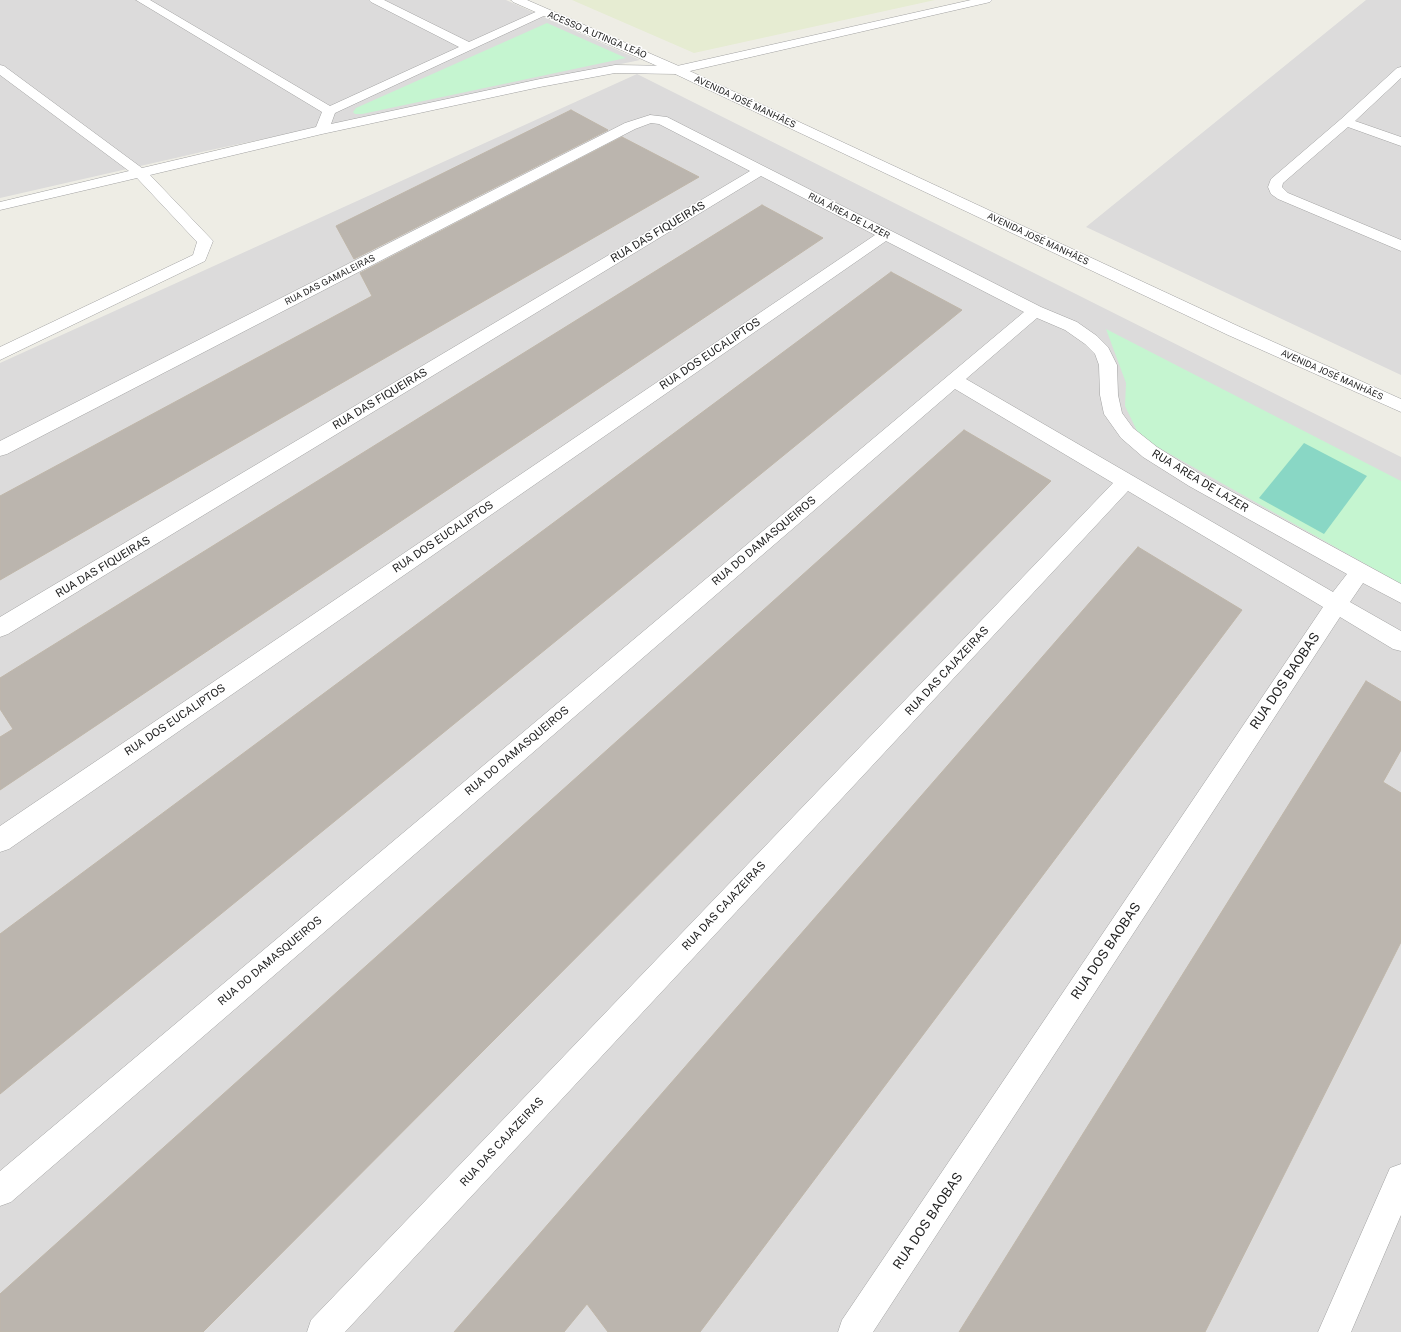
<!DOCTYPE html>
<meta charset="utf-8">
<style>
body{margin:0}
canvas{display:block;background:#eeede5}
</style>
<canvas width="1401" height="1332"></canvas>
<script>
const context = document.querySelector('canvas').getContext('2d');
context.lineJoin = 'round';
function fill(path, color) {
  context.fillStyle = color;
  context.fill(path, 'evenodd');
}
function toPath(rows) {
  const path = new Path2D();
  for (const r of rows) {
    path.moveTo(r[0], r[1]);
    for (let i = 2; i < r.length; i += 2) path.lineTo(r[i], r[i + 1]);
  }
  return path;
}
function strokePath(path, color, width, dash) {
  context.strokeStyle = color;
  context.lineWidth = width;
  context.lineCap = dash ? 'butt' : 'round';
  context.setLineDash(dash || []);
  context.stroke(path);
}
function label(font, color, halo, rows, align = 'center') {
  context.font = font + ' "Public Sans",sans-serif';
  context.lineWidth = 3;
  context.setLineDash([]);
  context.textBaseline = 'middle';
  context.strokeStyle = halo;
  context.fillStyle = color;
  for (const [text, x, y, turn = 0] of rows) {
    context.save();
    context.translate(x, y);
    context.rotate((+turn || 0) * Math.PI / 180);
    context.textAlign = isNaN(turn) ? turn : align;
    if (halo) context.strokeText(text, 0, 0);
    context.fillText(text, 0, 0);
    context.restore();
  }
}
fill(toPath([
 [0,0,506,0,640,60,206,151,0,198],
 [1366,0,1401,0,1401,375,1086,227],
 [637,74,1401,457,1401,1332,0,1332,0,363]
]), '#dcdbdb');
fill(toPath([
 [572,0,935,0,694,53]
]), '#e6ecd2');
fill(toPath([
 [547,23,626,58,362,114,355,114,353,112,356,108],
 [1106,329,1401,481,1401,584,1154,445,1137,431,1125,406,1126,383]
]), '#c5f5d0');
fill(toPath([
 [1304,443,1367,476,1324,534,1259,498]
]), '#89d7c5');
const building = toPath([
 [571,110,608,130,354,259,336,226,571,110],
 [622,137,699,177,0,580,0,496,372,296,360,273,622,137],
 [762,205,823,238,0,790,0,737,13,729,0,709,0,678,762,205],
 [891,272,962,310,0,1094,0,934,891,272],
 [964,430,1051,481,203,1332,0,1332,0,1294,964,430],
 [1138,547,1242,610,700,1332,608,1332,587,1304,564,1332,454,1332,1138,547],
 [1366,681,1401,702,1401,750,1383,782,1401,793,1401,942,1205,1332,959,1332,1366,681]
]);
fill(building, '#bbb5ae');
strokePath(building, '#bfb6a9', 1);
const minor = toPath([
 [136,0,150,0,330,106,459,47,371,2,369,0,384,0,469,42,540,10,544,9,548,10,550,12,548,14,335,113,331,124,540,79,615,65,677,66,971,0,992,0,990,2,986,3,677,74,615,73,540,87,322,134,150,175,213,241,205,261,0,360,0,347,193,255,197,242,137,178,0,210,0,202,129,171,0,75,0,65,4,66,142,168,316,127,322,112,136,0],
 [1401,67,1401,78,1355,121,1401,137,1401,146,1348,127,1283,183,1282,187,1288,193,1401,240,1401,251,1278,199,1271,194,1268,187,1271,179,1341,119,1397,68,1401,67],
 [650,115,667,117,1041,307,1077,322,1097,336,1108,347,1117,365,1118,395,1122,413,1133,428,1157,447,1203,476,1401,584,1401,603,1363,583,1350,602,1401,631,1401,651,1393,649,1340,617,873,1332,838,1332,842,1320,1323,607,1128,491,345,1332,307,1332,311,1320,1113,483,955,389,11,1202,0,1206,0,1171,1024,312,886,241,9,849,0,852,0,826,875,235,761,176,8,634,0,637,0,617,750,171,659,124,651,123,635,129,7,454,0,456,0,441,625,123,650,115],
 [1037,318,1065,330,1085,344,1095,354,1099,365,1100,395,1104,414,1121,438,1143,457,1189,486,1347,574,1333,592,966,379,1037,318],
 [1401,1164,1401,1215,1351,1332,1318,1332,1390,1168,1401,1164]
]);
const tertiary = toPath([
 [511,0,527,0,681,67,1240,327,1401,399,1401,412,1228,335,673,73,513,2,511,0]
]);
strokePath(minor, '#a2a2a2', 1);
strokePath(tertiary, '#a2a2a2', 1);
fill(minor, '#fff');
fill(tertiary, '#fff');
label('9px', '#1e1e1e', '#fff', [
 ["ACESSO A UTINGA LEÃO",597,35,23],
 ["AVENIDA JOSÉ MANHÃES",745,102,25],
 ["RUA ÁREA DE LAZER",849,216,27],
 ["AVENIDA JOSÉ MANHÃES",1038,239,25],
 ["RUA DAS GAMALEIRAS",330,280,-27],
 ["AVENIDA JOSÉ MANHÃES",1332,375,24]
]);
label('11px', '#1e1e1e', '#fff', [
 ["RUA DAS FIQUEIRAS",658,232,-31],
 ["RUA DOS EUCALIPTOS",710,354,-34],
 ["RUA DAS FIQUEIRAS",380,399,-31],
 ["RUA AREA DE LAZER",1200,481,31],
 ["RUA DOS EUCALIPTOS",443,537,-34],
 ["RUA DO DAMASQUEIROS",764,541,-40],
 ["RUA DAS FIQUEIRAS",103,567,-31],
 ["RUA DAS CAJAZEIRAS",947,671,-47],
 ["RUA DOS EUCALIPTOS",175,720,-34],
 ["RUA DO DAMASQUEIROS",517,751,-40],
 ["RUA DAS CAJAZEIRAS",724,906,-47],
 ["RUA DO DAMASQUEIROS",270,961,-40],
 ["RUA DAS CAJAZEIRAS",502,1142,-47]
]);
label('13px', '#1e1e1e', '#fff', [
 ["RUA DOS BAOBAS",1285,681,-56],
 ["RUA DOS BAOBAS",1106,951,-56],
 ["RUA DOS BAOBAS",928,1221,-56]
]);
</script>
